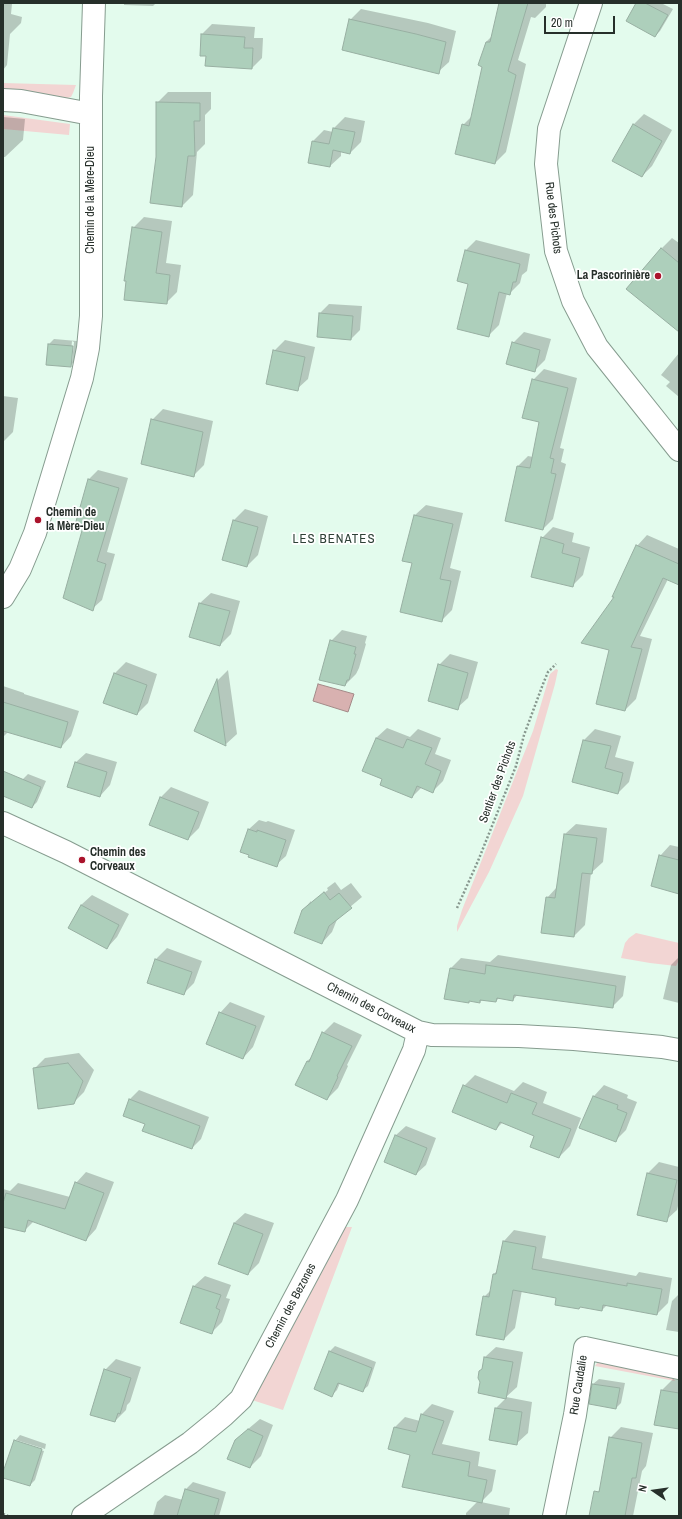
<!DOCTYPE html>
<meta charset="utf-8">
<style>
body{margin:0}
#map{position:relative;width:682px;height:1519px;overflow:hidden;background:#e3fbed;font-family:"Archivo Narrow",sans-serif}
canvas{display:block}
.frame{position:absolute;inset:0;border:4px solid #262f2a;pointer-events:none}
.north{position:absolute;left:634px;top:1471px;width:40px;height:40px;-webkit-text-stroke:3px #fff;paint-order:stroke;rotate:283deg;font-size:11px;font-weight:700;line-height:16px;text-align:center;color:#262f2a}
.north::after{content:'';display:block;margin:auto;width:14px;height:18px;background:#262f2a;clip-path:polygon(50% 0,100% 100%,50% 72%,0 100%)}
.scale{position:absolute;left:544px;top:16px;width:71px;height:18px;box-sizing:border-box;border:2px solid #262f2a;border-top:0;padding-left:5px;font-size:12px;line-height:14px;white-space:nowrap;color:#262f2a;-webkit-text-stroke:3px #fff;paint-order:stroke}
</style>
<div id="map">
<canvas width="682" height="1519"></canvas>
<div class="frame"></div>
<div class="north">N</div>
<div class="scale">20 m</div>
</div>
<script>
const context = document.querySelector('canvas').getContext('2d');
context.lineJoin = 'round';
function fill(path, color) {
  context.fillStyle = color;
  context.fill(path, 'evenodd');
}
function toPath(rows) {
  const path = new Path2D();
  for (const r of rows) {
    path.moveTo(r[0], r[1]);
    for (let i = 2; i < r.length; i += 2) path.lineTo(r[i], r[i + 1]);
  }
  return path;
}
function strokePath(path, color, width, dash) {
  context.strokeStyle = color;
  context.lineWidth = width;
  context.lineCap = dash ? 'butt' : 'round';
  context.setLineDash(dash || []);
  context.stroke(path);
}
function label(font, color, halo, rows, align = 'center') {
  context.font = font + ' "Archivo Narrow",sans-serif';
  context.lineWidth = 3.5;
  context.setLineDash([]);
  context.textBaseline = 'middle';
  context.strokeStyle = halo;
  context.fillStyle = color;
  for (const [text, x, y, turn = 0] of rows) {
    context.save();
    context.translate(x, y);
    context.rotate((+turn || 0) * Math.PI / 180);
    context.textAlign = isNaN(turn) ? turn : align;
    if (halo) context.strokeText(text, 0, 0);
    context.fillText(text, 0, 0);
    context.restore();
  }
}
fill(toPath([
 [3,83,76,85,73,93,71,97,67,98,3,92],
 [3,115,70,124,69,135,3,129],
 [556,669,558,670,555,684,523,796,489,872,457,932,457,926,462,910,533,731,550,674],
 [636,933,679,943,679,960,676,966,650,963,621,958,625,943,629,938],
 [341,1227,352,1227,283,1410,252,1400],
 [600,1359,671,1374,675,1381,595,1366]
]), '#f2d5d3');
const water = toPath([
 [318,684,354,694,348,712,313,701,318,684]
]);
fill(water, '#d8b1b0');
strokePath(water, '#a38a88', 1);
fill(toPath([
 [3,3,14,3,12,4,11,14,22,17,21,23,10,34,7,65,3,70],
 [124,3,156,3,153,6,124,5],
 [500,3,546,3,546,7,535,18,531,17,518,60,526,64,506,152,495,163,463,125,472,116,483,67,486,42,492,36],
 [637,3,661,3,673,9,660,31,655,36],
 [361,9,428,23,456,31,449,62,438,72,350,20],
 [212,24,255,27,254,38,263,38,262,58,252,68,207,55,202,34],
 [168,92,211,92,211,109,205,115,205,144,197,152,193,195,182,206,157,157,157,103],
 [644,114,672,130,652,166,642,176,634,124],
 [3,117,25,119,23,140,5,157,3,157],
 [345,117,365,121,361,142,350,153,341,151,341,156,330,166,313,141,324,130,333,132,334,128],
 [144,217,172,221,166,263,181,265,177,292,166,303,127,280,133,228],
 [672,238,679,243,679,299,662,248],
 [476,240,530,254,527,271,522,275,520,283,510,293,507,293,499,325,488,336,470,283,465,251],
 [329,304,362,306,360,330,351,339,320,313],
 [524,332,551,339,545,360,534,371,513,343],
 [54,339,77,341,75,361,70,366,49,344],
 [72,341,74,342,72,362,70,362],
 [285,340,315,347,308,379,297,389,274,351],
 [679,353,679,397,666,386,670,382,661,375],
 [544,369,577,378,560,448,564,449,561,462,566,464,553,519,543,529,506,521,518,466,528,456,533,457,541,421,533,380],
 [3,396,18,398,13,432,3,442],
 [163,409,213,421,204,465,193,476,152,420],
 [98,470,128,478,107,552,115,554,102,600,92,609,84,527,89,479],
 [426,505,463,513,450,568,461,571,452,610,441,621,413,562,404,560,415,515],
 [245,509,268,516,258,555,247,566,223,559,234,520],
 [553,527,574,533,572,542,590,547,583,575,572,586,542,538],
 [647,535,679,549,679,584,668,579,640,636,652,639,636,699,625,710,611,650,637,546],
 [211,593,240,601,231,634,220,645,200,603],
 [342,630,367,636,365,643,366,644,359,668,356,674,345,685,331,641],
 [450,654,478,662,468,698,457,708,439,665],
 [126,662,157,674,148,703,137,714,105,702,115,673],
 [228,670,237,734,226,744,195,731,218,680],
 [3,686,24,693,24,694,79,711,71,736,61,747,9,731,3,737],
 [387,728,410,737,418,729,441,738,435,754,451,760,443,781,432,792,422,787,412,797,383,779,376,738],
 [595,729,621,736,615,757,634,762,629,782,618,793,574,781,584,740],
 [86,753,117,762,110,785,100,796,75,763],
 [28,774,46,781,37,802,32,807,14,799,23,779],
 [171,787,209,802,199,828,188,839,161,797],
 [259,820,266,822,268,821,295,830,286,856,276,865,249,829],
 [576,824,607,828,603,862,591,873,585,925,574,936,547,898,557,887,565,834],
 [670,845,679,847,679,892,660,856],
 [335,882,341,890,351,883,362,897,338,917,332,932,322,943,303,910,311,901,311,903,328,890,327,888],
 [92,895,129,914,117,937,107,948,81,905],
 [167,948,202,961,194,983,183,994,148,982,156,959],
 [498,955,626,976,623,996,612,1007,518,994,513,1000,499,998,496,1001,483,999,480,1002,470,1000,469,1002,450,969,461,958,490,962],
 [679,957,679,1003,663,999,671,965],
 [230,1002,265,1016,253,1047,243,1058,220,1013],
 [334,1022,362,1035,347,1065,348,1066,338,1088,327,1099,296,1085,307,1061,312,1057,323,1033],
 [79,1053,94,1070,84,1092,73,1103,34,1069,45,1058],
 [475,1075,514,1091,523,1082,547,1092,543,1103,581,1118,570,1146,559,1157,536,1135,503,1122,496,1129,464,1086],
 [604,1085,628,1095,627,1098,637,1102,626,1130,615,1141,580,1127,594,1096],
 [139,1090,209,1117,201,1139,192,1148,130,1099],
 [406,1126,436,1138,426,1165,416,1174,386,1162,396,1135],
 [659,1162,679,1167,679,1202,677,1210,666,1220,639,1214,648,1173],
 [86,1172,114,1182,96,1229,86,1240,34,1221,24,1231,3,1226,3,1189,10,1191,18,1183,70,1197,76,1183],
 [245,1213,274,1223,259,1263,248,1274,234,1223],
 [514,1230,546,1236,542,1258,636,1276,639,1272,672,1278,668,1303,657,1314,607,1305,602,1310,581,1306,579,1308,557,1297,522,1290,515,1328,504,1339,484,1297,491,1290,494,1274,498,1270,504,1241],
 [205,1276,231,1285,226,1298,230,1299,222,1322,211,1333,181,1322,194,1286],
 [679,1294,679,1332,666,1330,672,1301],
 [335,1346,376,1362,368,1386,362,1391,340,1383,337,1390,332,1395,330,1351],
 [496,1347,523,1352,517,1387,506,1397,532,1402,528,1433,517,1443,496,1408,506,1398,479,1393,485,1357],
 [116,1359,141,1367,130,1402,127,1405,126,1410,115,1421,105,1370],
 [599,1379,625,1383,621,1403,616,1408,593,1384],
 [673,1379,679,1380,679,1428,656,1424,662,1390],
 [432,1404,454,1411,442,1444,480,1452,478,1466,496,1470,492,1491,481,1502,510,1508,509,1516,466,1516,466,1513,478,1501,411,1454,389,1448,395,1427,405,1417,420,1421,422,1414],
 [260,1419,273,1425,261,1456,250,1467,235,1440],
 [621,1427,653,1433,646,1466,642,1471,633,1516,593,1516,598,1492,600,1489,610,1438],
 [20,1435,46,1444,45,1449,16,1440,16,1442,44,1451,35,1480,30,1485,3,1477,15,1441],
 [193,1482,226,1492,219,1516,153,1516,157,1502,165,1495,183,1500,186,1489]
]), '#0003');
const building = toPath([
 [499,3,528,3,508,71,516,75,495,164,455,154,462,124,469,126,482,67,478,65,486,42,490,42,499,3],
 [636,3,645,3,668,15,655,37,626,21,636,3],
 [349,19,416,34,446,42,439,74,342,50,349,19],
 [201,34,245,37,244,48,253,48,252,69,205,66,206,56,200,56,201,34],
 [156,102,200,103,200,121,194,121,195,156,188,156,182,207,150,203,156,157,156,102],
 [633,124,662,141,642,177,612,161,633,124],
 [333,128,355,132,350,154,333,150,330,167,308,163,312,141,329,144,333,128],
 [132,227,162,232,156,273,170,275,167,304,124,300,126,281,124,281,132,227],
 [661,248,679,263,679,332,626,289,661,248],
 [465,250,520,264,516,282,513,282,510,295,499,292,489,337,457,329,468,284,457,281,465,250],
 [319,313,353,316,351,340,317,337,319,313],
 [512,342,540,350,535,372,506,364,512,342],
 [48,344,73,346,71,367,46,365,48,344],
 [273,350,305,357,298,391,266,384,273,350],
 [532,379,568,388,550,458,554,459,551,473,556,474,543,530,505,521,517,466,530,468,539,422,522,418,532,379],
 [151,419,203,432,194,477,141,464,151,419],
 [88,479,119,488,97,561,106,564,93,611,63,598,83,527,75,525,88,479],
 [414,515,453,524,440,579,451,581,442,622,400,612,412,563,402,561,414,515],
 [233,520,258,527,247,567,222,560,233,520],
 [541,537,564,544,562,553,580,558,573,587,531,577,541,537],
 [636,545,679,564,679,585,663,578,631,647,642,649,625,711,596,704,609,650,581,643,614,597,612,597,636,545],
 [199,603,230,611,220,646,189,637,199,603],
 [330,640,356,647,354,654,356,654,349,680,347,680,345,686,319,680,330,640],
 [438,664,468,673,458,710,428,701,438,664],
 [114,673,147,685,137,715,103,703,114,673],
 [217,679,226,746,194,731,217,679],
 [3,702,68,722,61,748,3,731,3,702],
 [376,738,403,748,407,739,432,748,425,764,441,771,433,793,417,786,412,798,380,785,382,779,362,771,376,738],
 [583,740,611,746,605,768,623,773,618,794,572,782,583,740],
 [75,762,107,772,100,797,67,787,75,762],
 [3,771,41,787,32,808,3,796,3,771],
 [160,797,199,812,188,840,149,825,160,797],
 [248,829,257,832,257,830,286,840,277,867,248,857,249,855,240,852,248,829],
 [564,834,597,838,592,874,582,873,574,937,541,933,546,897,555,898,564,834],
 [659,855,679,860,679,894,651,886,659,855],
 [324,892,330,900,339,893,352,908,329,926,322,944,294,933,302,910,324,892],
 [81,905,119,925,107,949,68,928,81,905],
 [155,959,192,972,184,995,147,983,155,959],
 [486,965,616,986,613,1008,514,995,513,1001,497,998,496,1002,480,1000,480,1003,469,1001,469,1003,444,999,450,968,485,974,486,965],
 [219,1012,256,1026,243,1059,206,1044,219,1012],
 [322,1032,352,1046,337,1076,338,1077,327,1100,295,1085,307,1061,309,1062,322,1032],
 [68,1063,83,1081,74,1104,38,1109,33,1068,68,1063],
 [463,1085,507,1103,511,1093,537,1103,532,1114,571,1129,559,1158,530,1147,534,1136,500,1122,496,1130,452,1112,463,1085],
 [593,1096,618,1105,617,1109,627,1113,616,1142,579,1128,593,1096],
 [129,1099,200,1126,192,1149,142,1131,145,1124,123,1116,129,1099],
 [395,1135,427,1148,416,1175,384,1162,395,1135],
 [647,1173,677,1180,667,1222,637,1215,647,1173],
 [75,1182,104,1193,86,1241,28,1220,25,1232,3,1227,3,1203,6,1193,65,1209,75,1182],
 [234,1223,263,1234,248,1275,218,1264,234,1223],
 [503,1241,536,1247,532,1269,627,1286,627,1283,662,1289,657,1315,603,1305,602,1311,580,1307,579,1309,555,1305,556,1298,513,1290,504,1340,476,1335,483,1296,489,1297,493,1274,496,1274,503,1241],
 [193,1286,221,1295,216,1308,220,1310,212,1334,180,1323,193,1286],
 [329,1351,372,1368,363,1392,338,1383,332,1397,314,1389,329,1351],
 [484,1357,513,1362,506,1399,478,1393,480,1382,478,1378,479,1371,482,1369,484,1357],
 [104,1369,131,1378,120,1414,118,1413,115,1422,90,1415,104,1369],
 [592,1384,620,1388,616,1409,589,1404,592,1384],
 [661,1390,679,1393,679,1429,654,1425,661,1390],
 [495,1408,522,1412,517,1445,489,1440,495,1408],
 [421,1414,444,1421,432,1454,470,1462,468,1476,487,1480,482,1503,402,1487,410,1455,388,1449,394,1427,416,1432,421,1414],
 [248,1429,263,1436,250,1468,227,1459,235,1440,248,1429],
 [609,1437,642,1443,636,1478,632,1478,625,1516,589,1516,594,1491,599,1492,609,1437],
 [14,1440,42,1449,30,1486,3,1478,3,1472,14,1440],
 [185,1489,219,1499,214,1516,177,1516,185,1489]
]);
fill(building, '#adcfbb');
strokePath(building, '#98afa2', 1);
const minor = toPath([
 [591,3,549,129,546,164,556,251,573,301,597,347,679,450],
 [3,100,21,101,91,114],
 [3,597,20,569,35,533,82,378,88,348,91,316,91,96,94,3],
 [3,823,66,852,418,1032,432,1035,519,1036,574,1039,662,1047,679,1050],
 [83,1516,190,1443,223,1416,241,1399,347,1200,414,1050,418,1032],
 [554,1516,575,1415,585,1348,679,1368]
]);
strokePath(minor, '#869c8f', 24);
strokePath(toPath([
 [457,908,478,861,516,766,524,735,543,684,548,672,556,664],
 [3,1514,8,1516]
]), '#87978e', 2.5, [2, 2]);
strokePath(minor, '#fff', 22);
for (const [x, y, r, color] of [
 [658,276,4,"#aa132c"],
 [38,520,4,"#aa132c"],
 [82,860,4,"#aa132c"]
]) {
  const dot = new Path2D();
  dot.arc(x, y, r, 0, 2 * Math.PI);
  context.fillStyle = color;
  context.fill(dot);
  strokePath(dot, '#fff', 1.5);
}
label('12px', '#262f2a', '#fff', [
 ["Chemin de la Mère-Dieu",91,200,-90],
 ["Rue des Pichots",553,218,83],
 ["Sentier des Pichots",498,782,-70],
 ["Chemin des Corveaux",371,1008,27],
 ["Chemin des Bezones",291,1306,-62],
 ["Rue Caudalie",579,1385,-81]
]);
label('bold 12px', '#262f2a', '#fff', [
 ["La Pascorinière",650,276,"right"],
 ["Chemin de",46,513],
 ["la Mère-Dieu",46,527],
 ["Chemin des",90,853],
 ["Corveaux",90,867]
], 'left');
context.letterSpacing = '1px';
label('13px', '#2e4137', '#fff', [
 ["LES BENATES",334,540]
]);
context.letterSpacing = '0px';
</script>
